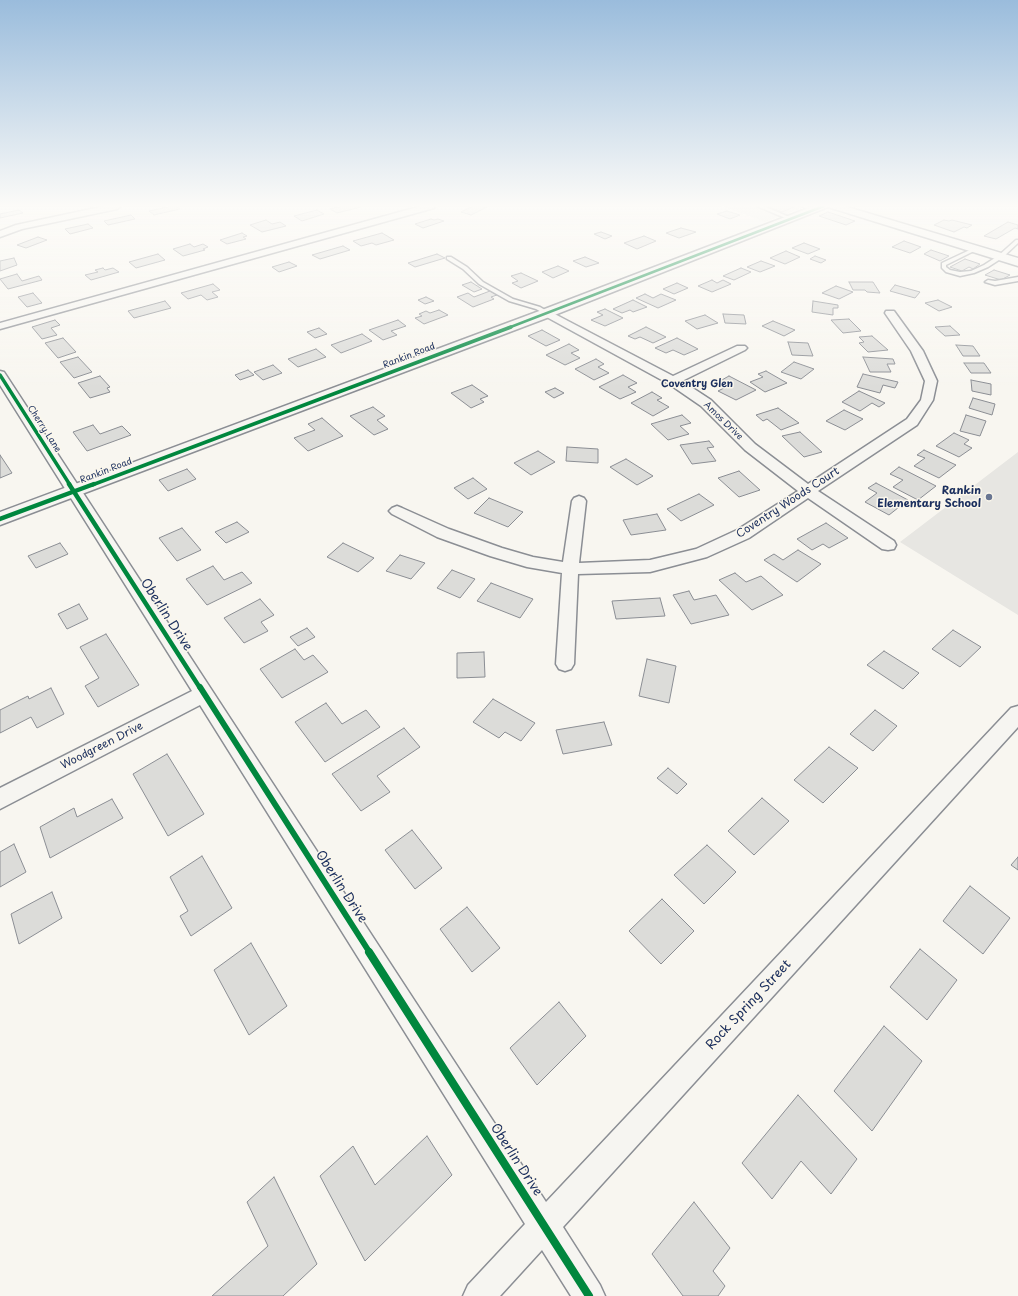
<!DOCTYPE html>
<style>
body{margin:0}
canvas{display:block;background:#f8f6f0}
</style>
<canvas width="1018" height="1296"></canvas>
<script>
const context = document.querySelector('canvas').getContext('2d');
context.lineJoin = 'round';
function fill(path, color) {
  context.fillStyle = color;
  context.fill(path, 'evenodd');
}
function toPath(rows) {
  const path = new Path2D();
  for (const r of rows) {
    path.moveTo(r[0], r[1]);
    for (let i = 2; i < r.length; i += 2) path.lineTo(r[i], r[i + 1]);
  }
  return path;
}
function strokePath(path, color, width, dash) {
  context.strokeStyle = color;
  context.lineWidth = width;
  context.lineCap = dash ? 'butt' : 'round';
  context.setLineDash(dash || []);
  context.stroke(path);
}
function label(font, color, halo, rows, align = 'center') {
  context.font = font + ' "Playpen Sans",sans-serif';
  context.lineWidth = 3;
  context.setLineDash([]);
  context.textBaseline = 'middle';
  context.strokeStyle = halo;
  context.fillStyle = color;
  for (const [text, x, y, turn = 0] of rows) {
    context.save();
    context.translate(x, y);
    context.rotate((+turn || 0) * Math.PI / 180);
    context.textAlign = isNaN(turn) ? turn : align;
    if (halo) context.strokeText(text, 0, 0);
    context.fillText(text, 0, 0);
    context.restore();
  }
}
fill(toPath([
 [722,206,807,206,765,222],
 [1018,452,1018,615,900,542]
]), '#e7e6e2');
const building = toPath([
 [172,206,176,206,180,209,154,215,149,211,172,206],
 [343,206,360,206,361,207,337,213,330,209,343,206],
 [473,206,487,207,471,215,461,212,473,206],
 [767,206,796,206,782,212,767,206],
 [19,210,23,213,0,218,0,214,19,210],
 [317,210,324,214,302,221,294,216,317,210],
 [727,211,740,215,730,219,717,214,727,211],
 [828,212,855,221,846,225,819,216,828,212],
 [131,215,135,219,108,225,104,221,131,215],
 [431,219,434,220,438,219,444,221,423,228,415,224,431,219],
 [266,220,272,224,280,222,286,226,262,232,250,225,266,220],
 [944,220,949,221,952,220,972,225,967,228,964,227,954,232,934,225,944,220],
 [1008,222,1018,225,1018,229,1015,228,996,239,984,236,1008,222],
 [88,224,93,228,70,234,65,229,88,224],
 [681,228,696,232,679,238,666,233,681,228],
 [601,232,612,236,605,239,594,234,601,232],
 [242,233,247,236,243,237,246,239,227,244,220,240,242,233],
 [382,233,394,240,376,245,372,243,361,246,353,241,382,233],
 [644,236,656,241,637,249,624,243,644,236],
 [38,237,47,240,26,248,17,245,38,237],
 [904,241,921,247,910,253,892,247,904,241],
 [804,243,820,249,808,254,792,248,804,243],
 [190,244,194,247,203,244,208,247,203,249,205,250,183,256,173,249,190,244],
 [343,246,350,250,320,259,312,255,343,246],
 [931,250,949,256,940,261,924,254,931,250],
 [786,251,800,257,785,264,770,258,786,251],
 [158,254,165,260,136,268,129,262,158,254],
 [437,254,445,258,415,267,408,263,437,254],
 [815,256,826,260,821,263,810,259,815,256],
 [585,257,599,263,586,267,573,261,585,257],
 [14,258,17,265,0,271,0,261,14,258],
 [965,259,980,264,973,269,969,267,962,271,950,267,965,259],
 [761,261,775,266,760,272,747,267,761,261],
 [289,262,297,266,279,272,272,267,289,262],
 [558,266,569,271,553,278,542,272,558,266],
 [103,268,105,270,113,268,119,272,91,280,85,275,98,272,95,270,103,268],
 [741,268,751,272,734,280,723,276,741,268],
 [994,270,1010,275,1001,280,985,275,994,270],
 [521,273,538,281,521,288,512,283,518,281,511,276,521,273],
 [17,274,22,281,39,276,42,280,8,289,0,279,17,274],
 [712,280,717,283,723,280,731,284,712,292,698,286,712,280],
 [471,282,482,289,474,292,462,285,471,282],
 [849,282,873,282,880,293,867,292,865,290,853,290,849,282],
 [677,283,688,288,674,294,663,289,677,283],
 [213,284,220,290,212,292,218,297,207,300,201,295,188,299,181,293,213,284],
 [895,285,920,292,915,298,890,291,895,285],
 [836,286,853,292,839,299,822,293,836,286],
 [490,291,497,295,491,297,494,299,473,307,457,297,468,293,474,297,490,291],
 [33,293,42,303,27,307,18,297,33,293],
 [645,294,653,298,661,294,676,300,658,308,636,298,645,294],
 [426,297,434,301,425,304,418,300,426,297],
 [633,300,647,307,633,312,630,310,622,313,613,309,633,300],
 [938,300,952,307,939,311,925,303,938,300],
 [165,301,171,308,134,318,128,311,165,301],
 [813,301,838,305,838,308,833,308,833,315,812,312,813,301],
 [605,309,623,318,605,326,591,320,603,315,597,312,605,309],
 [439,310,448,315,424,324,415,318,422,316,419,314,426,311,430,313,439,310],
 [723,314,744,315,746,324,725,323,723,314],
 [705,315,718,323,697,329,685,321,705,315],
 [849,319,861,331,843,333,831,320,849,319],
 [55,320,60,325,51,328,57,335,42,339,32,327,55,320],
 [398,320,406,326,391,331,397,335,383,340,369,330,398,320],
 [773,321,795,330,784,336,762,326,773,321],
 [950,326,960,335,945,336,935,327,950,326],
 [646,327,666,337,653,343,640,337,635,339,628,336,646,327],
 [319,328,327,334,315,338,307,332,319,328],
 [542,330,560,340,546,346,528,336,542,330],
 [362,334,372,341,341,353,331,345,362,334],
 [872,336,888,350,868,352,859,343,864,342,859,337,872,336],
 [63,338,76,352,58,358,45,343,63,338],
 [677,338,698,349,684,355,673,350,666,353,655,348,677,338],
 [788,342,808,343,813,356,792,355,788,342],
 [569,344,579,350,571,353,580,358,565,365,546,355,569,344],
 [956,345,973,346,980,356,963,356,956,345],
 [316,349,326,357,298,367,288,359,316,349],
 [78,357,92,372,74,378,60,362,78,357],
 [863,357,893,359,895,364,887,364,891,372,870,372,863,357],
 [596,359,604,364,598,367,609,373,594,380,575,369,596,359],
 [794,362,814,369,801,379,781,372,794,362],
 [964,363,984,363,991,373,971,373,964,363],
 [273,365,282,373,263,380,254,372,273,365],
 [248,370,254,375,240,380,235,375,248,370],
 [766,371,787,383,765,392,750,382,763,377,758,374,766,371],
 [863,374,898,382,895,388,883,385,880,393,857,387,863,374],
 [623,375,637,383,628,387,636,392,620,399,599,387,623,375],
 [100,376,110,387,107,388,110,392,90,398,78,383,100,376],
 [729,376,756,390,736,400,718,391,728,386,720,381,729,376],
 [971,380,991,384,991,395,972,391,971,380],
 [472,385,488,396,480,399,484,402,471,408,451,393,472,385],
 [555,388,564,393,554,398,545,392,555,388],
 [859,391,885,403,879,407,872,403,860,411,842,402,859,391],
 [652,392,662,398,657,400,669,407,653,416,631,403,652,392],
 [973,398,995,404,992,415,969,408,973,398],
 [373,407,385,416,377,420,388,429,374,435,350,416,373,407],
 [778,408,799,423,781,430,767,419,763,421,756,415,778,408],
 [844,410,863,419,845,430,826,421,844,410],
 [682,415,691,423,680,426,689,434,668,440,651,424,682,415],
 [966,415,986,421,980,436,960,431,966,415],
 [322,418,343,436,308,451,294,438,315,430,308,424,322,418],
 [93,425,100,434,122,426,131,435,87,451,73,432,93,425],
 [800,432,822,452,804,457,782,436,800,432],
 [954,433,969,440,964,444,972,448,959,457,936,446,954,433],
 [709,441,714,447,707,448,716,461,692,464,680,445,709,441],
 [567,447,598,449,598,463,566,461,567,447],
 [924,450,956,465,939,478,914,466,925,458,917,455,924,450],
 [538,451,555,462,531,475,514,463,538,451],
 [0,455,12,473,0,478,0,455],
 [626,459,653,476,637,485,610,467,626,459],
 [899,467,936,486,918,500,893,487,903,480,890,474,899,467],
 [187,469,196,479,168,491,159,480,187,469],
 [739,471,760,490,739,497,718,478,739,471],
 [473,478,487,489,468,499,454,488,473,478],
 [876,483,908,500,889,515,865,502,877,493,868,488,876,483],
 [699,494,714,505,681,521,667,509,699,494],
 [489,498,523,512,508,527,474,513,489,498],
 [657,514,666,530,631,535,623,520,657,514],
 [237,522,249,532,226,543,215,532,237,522],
 [826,523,848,538,829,548,823,544,812,550,797,539,826,523],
 [182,528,201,550,177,561,159,538,182,528],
 [60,543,68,554,36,568,28,556,60,543],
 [343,543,374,558,358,572,327,557,343,543],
 [798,550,821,564,797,582,764,560,774,554,783,560,798,550],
 [400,555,425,563,411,579,386,571,400,555],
 [213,566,224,580,242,572,252,583,207,605,186,579,213,566],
 [452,570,475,579,460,598,437,588,452,570],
 [735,573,746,582,761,576,783,595,752,610,719,580,735,573],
 [491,583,533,599,520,618,477,601,491,583],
 [689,591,694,600,716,595,729,615,691,624,673,595,689,591],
 [660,598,665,616,616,619,612,601,660,598],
 [260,599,274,615,261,622,268,631,244,643,224,618,260,599],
 [79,604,88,619,67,629,58,614,79,604],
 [307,628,315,637,298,646,290,637,307,628],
 [953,630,981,647,960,667,932,649,953,630],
 [106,634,139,685,98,707,85,686,99,678,80,647,106,634],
 [295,649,304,660,313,655,328,672,282,698,260,669,295,649],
 [884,651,919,673,903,689,867,665,884,651],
 [484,652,485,677,457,678,457,653,484,652],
 [647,659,676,666,669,703,639,696,647,659],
 [51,688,64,714,37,728,31,717,0,733,0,710,28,696,29,699,51,688],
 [493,699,535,723,521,741,505,732,499,738,473,722,493,699],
 [326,703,342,724,366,710,380,727,325,762,295,722,326,703],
 [875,710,897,726,873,751,850,734,875,710],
 [604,722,612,745,563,754,556,730,604,722],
 [404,728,420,747,377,776,390,792,361,811,332,774,404,728],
 [829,747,858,768,823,803,794,780,829,747],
 [167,754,204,814,168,836,133,774,167,754],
 [668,768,687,784,677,794,657,778,668,768],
 [762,798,789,821,754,855,728,831,762,798],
 [112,799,123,818,50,858,40,827,74,808,77,817,112,799],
 [412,830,442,868,415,889,385,850,412,830],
 [14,844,26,872,0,887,0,852,14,844],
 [707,845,736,872,704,904,674,875,707,845],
 [202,856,232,908,191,936,180,916,188,911,170,877,202,856],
 [1018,857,1018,870,1011,865,1018,857],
 [970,886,1010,918,983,954,943,921,970,886],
 [52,892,62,918,19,944,11,914,52,892],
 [662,899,694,931,661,964,629,931,662,899],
 [467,907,500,948,472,972,440,929,467,907],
 [251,943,287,1006,249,1035,214,970,251,943],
 [920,949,957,980,927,1020,890,987,920,949],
 [559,1002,586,1036,537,1085,510,1048,559,1002],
 [884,1026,922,1061,872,1131,834,1091,884,1026],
 [798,1095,857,1159,831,1194,801,1161,772,1199,742,1163,798,1095],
 [427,1136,452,1175,365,1261,320,1176,353,1146,375,1185,427,1136],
 [274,1177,317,1264,283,1296,212,1296,268,1246,247,1202,274,1177],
 [694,1202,730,1248,713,1271,725,1286,718,1296,683,1296,652,1254,694,1202]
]);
fill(building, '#dcdcd9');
strokePath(building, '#8b8e94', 1);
const lane = toPath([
 [757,206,763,206,794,219,790,220,757,206],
 [802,206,807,206,816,211,812,212,802,206],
 [1016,240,1018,240,1018,243,1002,258,988,267,974,273,960,276,946,272,942,268,942,263,974,248,976,248,976,250,946,265,946,267,950,270,960,272,971,271,984,265,998,256,1016,240],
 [447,257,451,257,467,267,483,282,513,299,540,307,550,313,545,314,536,309,509,301,479,284,463,269,447,259,447,257],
 [1018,277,1018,281,995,285,985,282,988,280,995,281,1018,277]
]);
const street = toPath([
 [105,206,121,206,117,209,22,229,0,237,0,231,16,225,105,206],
 [421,206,435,206,434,208,0,329,0,323,421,206],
 [547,310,673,376,737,346,745,346,747,348,745,350,682,381,711,400,755,444,808,484,907,419,921,400,925,381,911,351,885,313,886,311,894,311,923,351,937,381,933,400,917,425,818,491,894,541,896,545,894,549,888,550,882,549,808,498,749,538,707,557,650,572,578,574,574,664,571,669,565,671,559,669,556,664,562,573,527,567,490,556,437,537,392,514,389,511,392,508,397,506,402,508,449,529,502,548,533,557,563,562,572,501,574,498,579,496,584,498,586,501,579,563,650,560,696,549,737,530,798,491,745,450,701,406,669,384,543,315,542,313,547,310],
 [0,371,4,372,6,375,546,1202,1011,708,1018,706,1018,727,563,1227,600,1285,605,1296,571,1296,542,1250,500,1296,463,1296,468,1285,525,1224,200,705,0,809,0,788,192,691,0,385,0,371]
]);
const secondary = toPath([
 [814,206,844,206,1018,258,1018,266,828,207,552,316,0,525,0,512,542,310,814,206]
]);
strokePath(lane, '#8b8e94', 3);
strokePath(street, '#8b8e94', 3);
strokePath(secondary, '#8b8e94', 3);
fill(lane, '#f6f5f1');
fill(street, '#f6f5f1');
fill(secondary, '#f6f5f1');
strokePath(toPath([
 [508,328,824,206]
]), '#00873e', 2.5);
strokePath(toPath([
 [0,375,70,485],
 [92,485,511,327]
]), '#00873e', 3.5);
strokePath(toPath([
 [69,484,200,688],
 [0,519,94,484]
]), '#00873e', 4.5);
strokePath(toPath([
 [200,687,370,953]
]), '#00873e', 6);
strokePath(toPath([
 [369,952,589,1296]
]), '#00873e', 8);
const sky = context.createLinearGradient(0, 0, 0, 388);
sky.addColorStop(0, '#9abcdc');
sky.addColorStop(0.53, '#fcfbf8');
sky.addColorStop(1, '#fcfbf800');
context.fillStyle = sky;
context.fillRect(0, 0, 1018, 388);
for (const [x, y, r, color] of [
 [989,497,4,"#687591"]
]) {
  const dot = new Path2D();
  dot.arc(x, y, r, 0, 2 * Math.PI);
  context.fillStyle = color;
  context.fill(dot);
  strokePath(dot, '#fbf7ec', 1.5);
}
label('9px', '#1b2f5e', '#fbf7ec', [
 ["Rankin Road",409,356,-21],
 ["Amos Drive",723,421,44],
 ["Cherry Lane",44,429,57],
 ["Rankin Road",106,471,-21]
]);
label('bold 10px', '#1b2f5e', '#fbf7ec', [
 ["Coventry Glen",697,384]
]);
label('bold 11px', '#1b2f5e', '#fbf7ec', [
 ["Rankin",981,491],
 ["Elementary School",981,504]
], 'right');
label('11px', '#1b2f5e', '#fbf7ec', [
 ["Coventry Woods Court",788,503,-33],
 ["Woodgreen Drive",102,746,-27]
]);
label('13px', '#1b2f5e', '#fbf7ec', [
 ["Oberlin Drive",166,615,57],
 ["Oberlin Drive",341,887,57],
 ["Rock Spring Street",749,1005,-47],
 ["Oberlin Drive",516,1160,57]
]);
</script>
